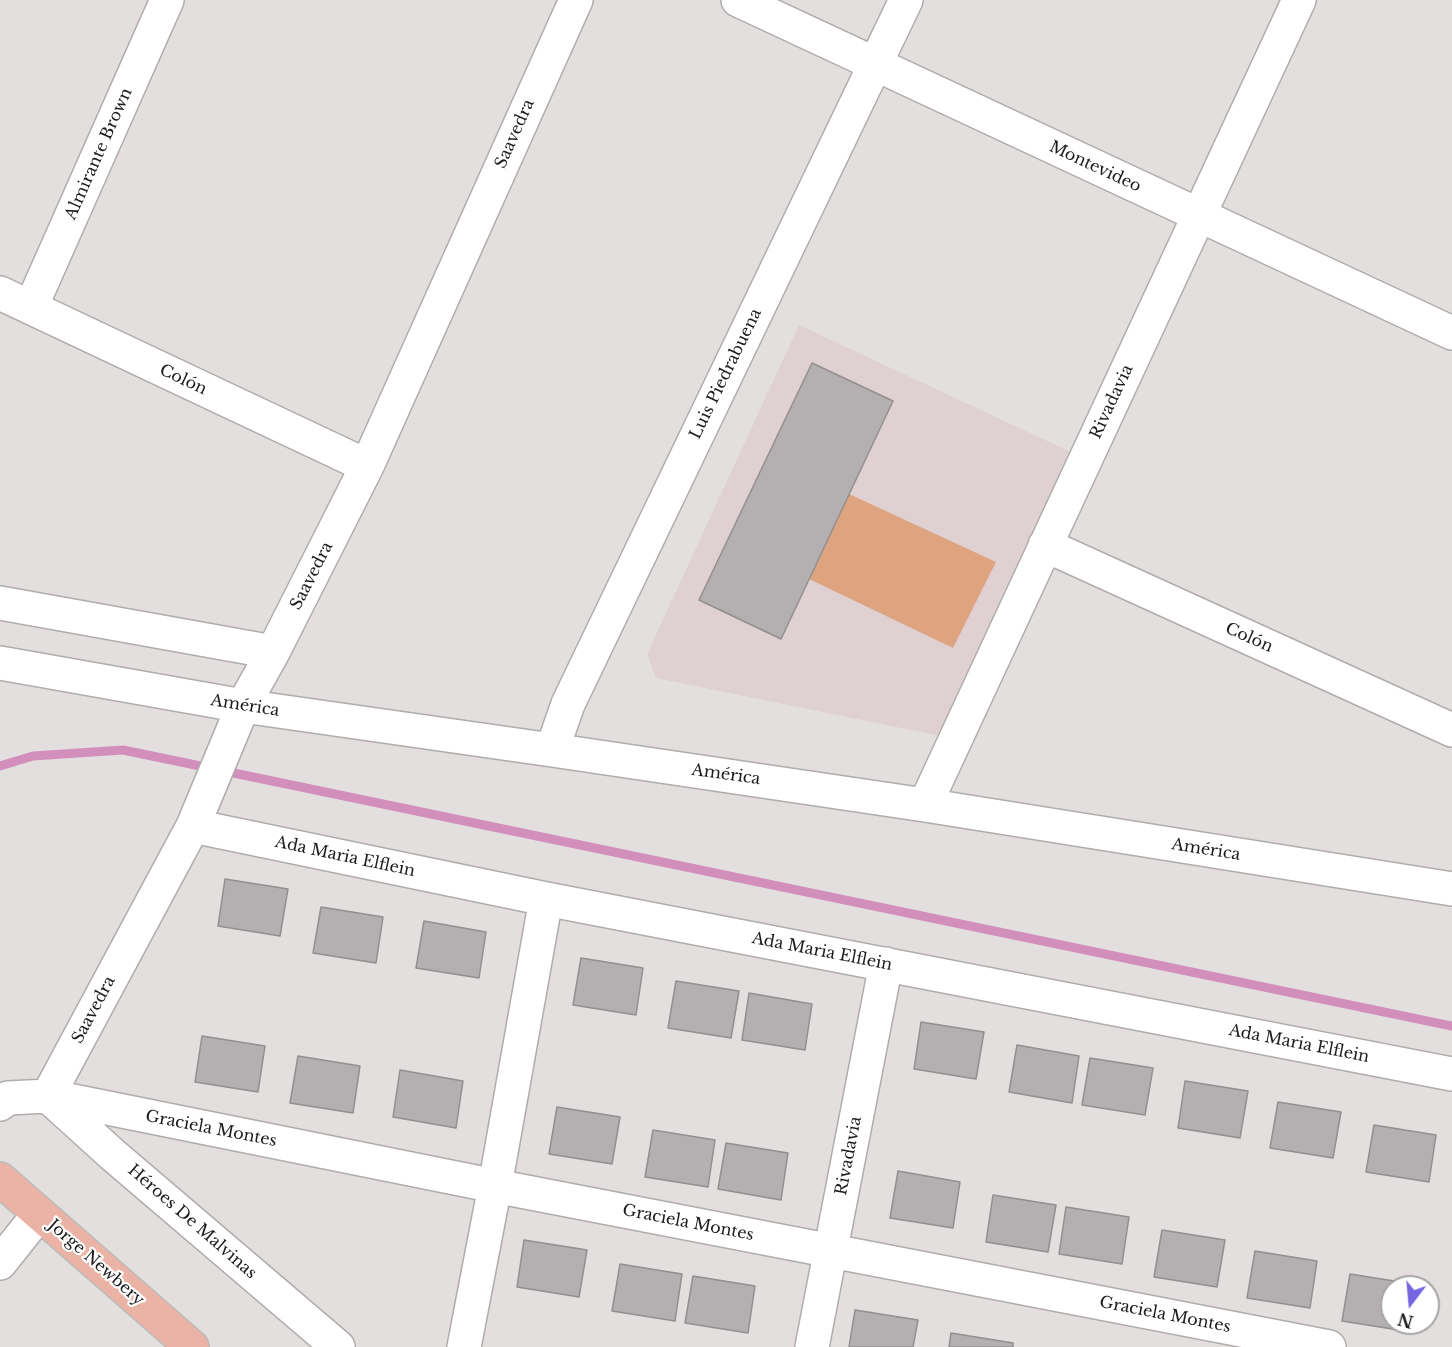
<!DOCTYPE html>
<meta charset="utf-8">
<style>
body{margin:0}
#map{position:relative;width:1452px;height:1347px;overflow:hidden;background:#e4dfdf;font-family:"Libre Baskerville",serif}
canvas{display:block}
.north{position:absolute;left:1380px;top:1275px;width:60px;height:60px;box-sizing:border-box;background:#fff;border:2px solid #a5a4a4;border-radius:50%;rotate:196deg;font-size:16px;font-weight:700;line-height:24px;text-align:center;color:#1d1c1c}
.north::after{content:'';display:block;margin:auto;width:21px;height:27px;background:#7665e0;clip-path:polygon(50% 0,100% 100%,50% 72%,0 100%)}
</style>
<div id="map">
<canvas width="1452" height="1347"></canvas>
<div class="north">N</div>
</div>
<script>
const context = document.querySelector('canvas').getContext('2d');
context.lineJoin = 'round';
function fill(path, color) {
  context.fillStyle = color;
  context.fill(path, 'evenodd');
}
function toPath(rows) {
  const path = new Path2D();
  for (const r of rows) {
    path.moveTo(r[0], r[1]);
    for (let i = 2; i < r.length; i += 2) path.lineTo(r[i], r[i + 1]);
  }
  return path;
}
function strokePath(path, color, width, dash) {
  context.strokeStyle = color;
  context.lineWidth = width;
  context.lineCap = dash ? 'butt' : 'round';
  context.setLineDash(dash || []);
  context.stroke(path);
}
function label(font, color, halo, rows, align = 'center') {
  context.font = font + ' "Libre Baskerville",serif';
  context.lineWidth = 4.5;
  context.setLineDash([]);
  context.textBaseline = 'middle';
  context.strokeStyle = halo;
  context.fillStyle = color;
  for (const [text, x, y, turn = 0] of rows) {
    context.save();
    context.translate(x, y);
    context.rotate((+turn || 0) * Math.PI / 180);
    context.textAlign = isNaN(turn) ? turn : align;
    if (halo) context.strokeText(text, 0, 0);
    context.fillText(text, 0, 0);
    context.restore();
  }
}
fill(toPath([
 [799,325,1090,461,945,737,656,678,647,654]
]), '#dfd1d1');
fill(toPath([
 [849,494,996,562,953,648,809,579]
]), '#dea480');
strokePath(toPath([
 [0,766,33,756,123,750,210,768],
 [224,771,1452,1026]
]), '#d38fbc', 9);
const building = toPath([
 [812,363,893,401,781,639,699,600,812,363],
 [225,879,288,889,280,936,218,926,225,879],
 [321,907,383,917,376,963,313,953,321,907],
 [424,921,486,932,479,978,416,968,424,921],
 [581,958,643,968,636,1015,573,1005,581,958],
 [676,981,739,991,731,1038,668,1028,676,981],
 [749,993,812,1004,805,1050,742,1040,749,993],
 [921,1022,984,1032,976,1079,914,1069,921,1022],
 [202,1036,265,1046,258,1092,195,1082,202,1036],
 [1017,1045,1079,1056,1072,1103,1009,1092,1017,1045],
 [298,1056,360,1066,353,1113,290,1103,298,1056],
 [1090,1058,1153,1068,1145,1115,1082,1105,1090,1058],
 [400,1070,463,1081,456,1128,393,1117,400,1070],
 [1185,1081,1248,1091,1240,1138,1178,1128,1185,1081],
 [1278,1102,1341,1112,1333,1158,1270,1148,1278,1102],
 [557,1107,620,1117,612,1164,549,1154,557,1107],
 [1374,1125,1436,1135,1429,1182,1366,1172,1374,1125],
 [653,1130,715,1140,708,1187,645,1177,653,1130],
 [726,1143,788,1153,781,1200,718,1189,726,1143],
 [898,1171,960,1182,953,1228,890,1218,898,1171],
 [993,1195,1056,1205,1048,1252,986,1242,993,1195],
 [1066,1207,1129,1217,1122,1264,1059,1254,1066,1207],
 [1162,1230,1225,1240,1217,1287,1154,1277,1162,1230],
 [524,1240,587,1250,579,1297,517,1287,524,1240],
 [1255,1251,1317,1261,1310,1308,1247,1298,1255,1251],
 [620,1264,682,1274,675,1321,612,1311,620,1264],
 [1350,1274,1413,1284,1412,1287,1392,1287,1392,1323,1406,1323,1405,1331,1342,1321,1350,1274],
 [693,1276,755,1286,748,1333,685,1323,693,1276],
 [855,1310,918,1320,913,1347,849,1347,855,1310],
 [951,1333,1013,1343,1013,1347,949,1347,951,1333]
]);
fill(building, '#b4b0b1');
strokePath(building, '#938e8f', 1.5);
const minor = toPath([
 [738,0,1452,333],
 [0,293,367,466],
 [31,307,167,0],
 [1045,545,1452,730],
 [0,603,273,652],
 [0,663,243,706,552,750,925,805,1452,889],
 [552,750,568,704,906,0],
 [925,805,1299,0],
 [193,826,546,899,1452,1074],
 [48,1096,193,826,243,706,273,652,367,466,576,0],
 [49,1097,113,1155,338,1347],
 [0,1104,8,1098,48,1096,495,1186,1329,1347],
 [0,1263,39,1214],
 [464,1347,495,1186,546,899],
 [812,1347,886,964]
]);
const major = toPath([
 [0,1179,192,1347]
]);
strokePath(minor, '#b1acac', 36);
strokePath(major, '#bbb', 36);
strokePath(minor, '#fff', 33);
strokePath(major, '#ebb3a5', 33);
label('16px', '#1d1c1c', '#fff', [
 ["Saavedra",515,134,-66],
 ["Almirante Brown",99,154,-66],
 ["Montevideo",1095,167,25],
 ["Luis Piedrabuena",726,374,-64],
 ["Colón",183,380,25],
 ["Rivadavia",1112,402,-65],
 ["Saavedra",312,576,-63],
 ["Colón",1249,638,24],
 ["América",245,706,9],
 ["América",726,775,8],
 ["América",1206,850,9],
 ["Ada Maria Elflein",345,857,12],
 ["Ada Maria Elflein",822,952,11],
 ["Saavedra",94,1010,-62],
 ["Ada Maria Elflein",1299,1044,11],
 ["Graciela Montes",211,1129,11],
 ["Rivadavia",849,1156,-79],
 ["Héroes De Malvinas",192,1222,41],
 ["Graciela Montes",688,1223,11],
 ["Jorge Newbery",96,1263,41],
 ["Graciela Montes",1165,1315,11]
]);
</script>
